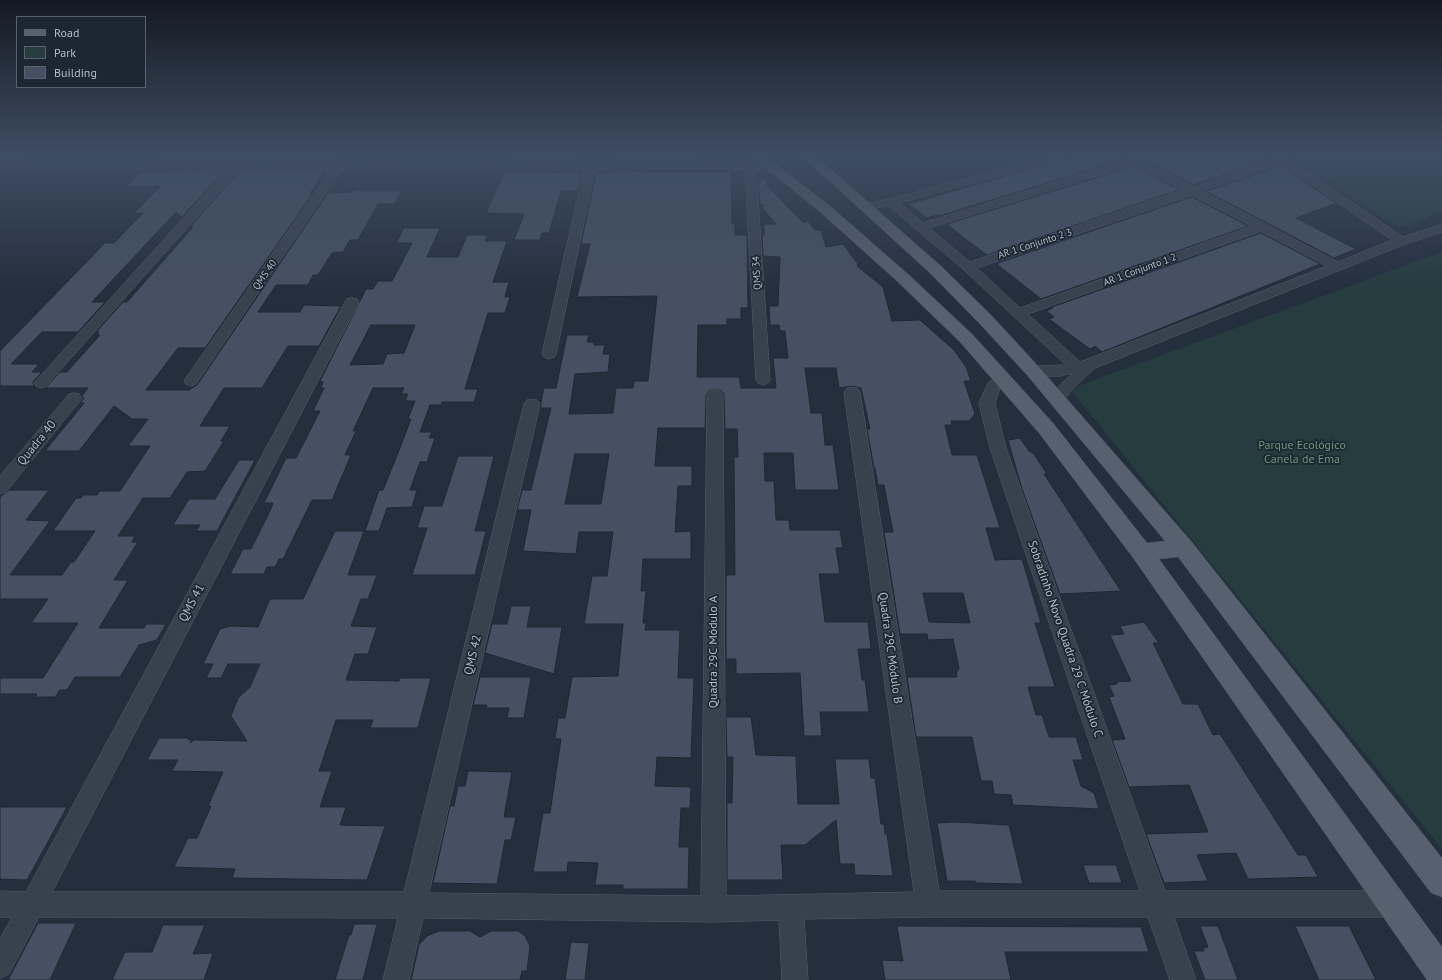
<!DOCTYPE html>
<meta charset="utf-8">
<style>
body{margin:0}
#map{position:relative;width:1442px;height:980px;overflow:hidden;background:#242f3e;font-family:"PT Sans",sans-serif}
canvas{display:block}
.legend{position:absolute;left:16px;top:16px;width:130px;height:72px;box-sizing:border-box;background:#1d2633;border:1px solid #59626f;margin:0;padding:5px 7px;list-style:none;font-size:12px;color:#b4bcc9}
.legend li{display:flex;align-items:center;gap:8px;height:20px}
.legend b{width:20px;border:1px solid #59626f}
</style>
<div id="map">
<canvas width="1442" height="980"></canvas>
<ul class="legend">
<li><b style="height:5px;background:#56606e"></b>Road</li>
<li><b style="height:11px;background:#263c3f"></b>Park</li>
<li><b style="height:11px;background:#455162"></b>Building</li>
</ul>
</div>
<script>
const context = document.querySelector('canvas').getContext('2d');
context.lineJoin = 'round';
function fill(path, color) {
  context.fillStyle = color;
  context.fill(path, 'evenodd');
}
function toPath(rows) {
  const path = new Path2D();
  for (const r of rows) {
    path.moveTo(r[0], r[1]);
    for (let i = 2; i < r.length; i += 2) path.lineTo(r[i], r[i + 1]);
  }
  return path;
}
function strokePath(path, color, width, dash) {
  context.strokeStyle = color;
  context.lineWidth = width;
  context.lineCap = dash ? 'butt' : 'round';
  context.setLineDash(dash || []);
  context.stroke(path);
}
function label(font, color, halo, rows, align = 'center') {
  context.font = font + ' "PT Sans",sans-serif';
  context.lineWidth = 3.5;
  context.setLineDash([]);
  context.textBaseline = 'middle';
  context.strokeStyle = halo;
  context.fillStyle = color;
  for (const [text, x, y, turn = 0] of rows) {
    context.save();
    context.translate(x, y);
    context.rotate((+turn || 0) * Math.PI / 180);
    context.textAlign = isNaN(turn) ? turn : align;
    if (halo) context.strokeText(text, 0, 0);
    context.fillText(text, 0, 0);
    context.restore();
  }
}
fill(toPath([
 [1287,156,1442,156,1442,211,1408,227,1394,225],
 [1442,252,1442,849,1070,389]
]), '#263c3f');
const building = toPath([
 [0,156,30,156,21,162,0,162,0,156],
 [157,156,337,156,331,163,244,163,244,160,239,159,232,162,150,162,157,156],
 [511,156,581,156,581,162,508,162,511,156],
 [616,156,695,156,695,161,706,162,615,162,616,156],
 [1076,156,1124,156,1124,159,939,216,937,215,927,218,908,204,1076,156],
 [1156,156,1267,156,1266,160,1194,185,1149,161,1154,159,1156,156],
 [1135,166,1179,190,987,255,964,238,947,224,1135,166],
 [1279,167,1283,167,1336,203,1296,218,1356,249,1334,258,1206,191,1279,167],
 [614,171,731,172,732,224,735,224,735,235,747,235,748,308,741,308,741,319,727,319,727,325,698,325,697,377,739,377,741,388,776,388,773,358,788,358,785,331,780,331,779,325,770,325,769,306,778,306,780,257,763,256,762,235,764,235,764,224,776,224,763,209,763,204,760,205,758,179,766,179,768,187,803,222,809,222,815,230,821,230,826,247,843,244,858,264,857,266,883,287,892,321,920,320,954,350,966,367,971,381,964,381,975,414,969,421,951,421,952,425,945,425,952,455,977,455,1000,528,986,528,995,560,1022,559,1041,623,1035,623,1055,687,1028,687,1036,715,1042,715,1049,737,1076,737,1083,760,1073,760,1081,786,1094,793,1099,809,1013,805,1011,795,994,794,992,781,981,781,972,737,916,737,907,677,957,677,956,671,958,671,959,668,953,639,928,640,927,634,900,634,884,532,893,532,884,485,878,485,875,468,874,468,867,429,870,429,861,388,852,386,839,388,836,368,805,368,811,413,822,413,825,445,833,445,839,490,795,490,793,453,764,453,765,481,774,481,776,520,789,520,790,530,840,530,843,548,836,548,840,574,819,574,825,622,868,622,871,649,858,649,862,680,865,680,869,712,820,712,822,736,804,736,800,673,736,674,736,659,726,659,726,575,735,575,734,457,738,457,737,429,725,429,724,394,720,390,710,390,706,395,705,428,658,428,655,466,692,466,692,486,678,486,675,532,691,531,691,559,643,559,641,591,646,591,643,623,646,623,645,630,680,630,678,678,694,678,691,758,657,757,655,786,691,787,690,808,681,808,679,847,689,847,688,889,623,889,623,885,595,885,598,863,568,862,567,872,533,872,543,813,550,813,561,739,555,739,558,718,565,718,572,677,618,676,623,624,584,624,592,576,607,576,613,532,579,532,576,554,523,551,531,510,517,510,522,490,531,490,551,408,541,408,541,402,544,388,556,388,567,335,589,335,587,342,594,342,594,345,605,345,603,354,610,354,608,372,575,374,569,414,613,413,616,388,633,388,634,381,648,381,657,296,577,297,590,244,581,244,596,173,613,173,614,171],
 [575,454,609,454,601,504,565,504,575,454],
 [923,593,963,593,970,623,929,622,923,593],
 [141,172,223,172,182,217,176,212,92,302,105,302,78,332,42,332,11,364,39,364,32,372,42,372,33,382,34,386,0,386,0,351,105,243,114,243,143,213,134,213,161,186,127,186,141,172],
 [239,172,325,172,310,193,313,193,205,348,178,348,146,390,189,390,197,385,328,193,352,192,354,190,402,190,395,204,378,204,358,240,350,240,343,252,332,253,318,275,313,275,308,285,276,285,258,312,300,312,304,305,341,306,319,346,288,346,262,388,224,388,200,426,230,426,221,441,224,441,205,471,187,472,170,498,143,498,118,536,135,536,132,542,138,542,114,580,128,580,99,628,144,628,146,624,166,624,157,640,139,645,120,677,75,677,67,690,60,690,55,697,35,697,37,694,0,694,0,678,43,678,78,623,31,623,48,599,0,599,0,497,9,490,49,490,26,520,50,521,10,575,62,575,71,562,74,562,95,531,53,531,76,498,81,498,83,495,97,495,100,491,120,491,150,446,128,446,148,419,132,419,114,406,79,451,45,451,84,403,80,403,84,398,82,396,88,388,45,388,60,372,67,372,100,335,97,335,99,332,96,332,123,302,127,302,193,227,191,226,239,172],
 [504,172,578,172,578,174,582,174,578,191,561,191,549,233,542,233,540,240,514,240,524,214,486,213,504,172],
 [1192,197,1248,226,1041,299,998,265,998,263,1192,197],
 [404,228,440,228,427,257,458,257,467,235,487,235,485,241,507,241,493,282,509,282,505,297,510,297,505,313,488,313,465,389,478,389,474,402,442,402,441,405,430,405,420,432,432,432,429,438,435,438,427,462,420,462,410,490,417,490,412,507,387,508,379,531,365,531,379,490,383,490,398,453,411,419,408,419,415,401,405,401,408,394,401,394,404,388,373,388,353,431,356,431,345,455,351,455,332,500,312,500,283,559,279,559,275,567,267,567,264,574,230,574,243,549,251,549,270,511,273,503,264,503,286,458,296,458,320,411,313,411,324,388,321,388,323,382,320,381,366,289,373,289,378,281,392,281,412,243,396,243,404,228],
 [371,325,415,325,404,353,387,354,383,364,350,365,371,325],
 [1261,233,1320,264,1102,352,1095,346,1090,349,1049,319,1054,317,1046,311,1053,308,1052,307,1261,233],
 [1020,438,1029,451,1034,454,1047,474,1044,474,1121,591,1060,594,1022,489,1008,440,1020,438],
 [458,456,494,456,475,531,486,531,475,575,412,575,427,528,417,528,424,506,442,506,458,456],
 [239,460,255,460,217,531,196,531,200,525,173,525,189,499,215,499,239,460],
 [335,531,364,531,348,575,377,575,368,599,361,599,351,626,377,627,368,654,355,654,346,680,399,681,400,678,431,678,418,728,370,728,373,720,336,720,319,771,332,771,320,807,346,807,340,825,385,826,367,880,232,878,235,869,174,867,188,838,197,838,211,806,208,806,223,772,172,771,178,760,147,760,159,738,189,738,188,740,192,740,190,743,194,740,247,741,231,716,238,698,250,687,260,664,228,664,221,678,206,678,213,664,203,664,220,629,231,626,258,627,270,599,303,599,335,531],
 [511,606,531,606,527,627,562,627,554,674,485,653,492,624,507,624,511,606],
 [1144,622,1159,643,1153,643,1183,704,1198,704,1213,735,1220,734,1298,855,1306,855,1318,877,1248,879,1236,853,1197,855,1208,881,1164,883,1146,834,1208,832,1189,785,1129,787,1112,740,1125,739,1109,697,1114,696,1109,685,1117,684,1116,682,1131,681,1110,635,1124,634,1120,626,1144,622],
 [480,677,531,677,524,718,507,718,509,708,486,708,487,705,473,705,480,677],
 [726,717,751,717,756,755,796,756,798,804,839,804,835,759,869,759,871,778,875,778,881,824,884,824,885,834,887,834,893,876,855,875,854,864,840,864,836,820,805,845,781,845,783,880,727,880,727,803,732,803,733,757,727,757,726,717],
 [468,771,512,772,504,817,516,817,511,840,505,840,497,884,433,883,450,806,454,806,458,786,465,786,468,771],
 [0,807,67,807,27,880,0,879,0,807],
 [954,822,1009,825,1023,884,976,883,975,881,947,881,937,823,954,822],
 [1083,865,1116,865,1122,883,1089,883,1083,865],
 [38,923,76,923,50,980,8,980,38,923],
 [354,924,377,924,363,980,335,980,349,935,351,935,354,924],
 [163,925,205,925,193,954,213,953,204,980,112,980,125,952,152,952,163,925],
 [897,926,1141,927,1149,952,1005,952,1011,980,885,980,882,960,903,961,897,926],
 [1200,926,1218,926,1238,980,1205,980,1194,951,1204,951,1203,948,1208,947,1200,926],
 [1295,926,1349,926,1376,980,1319,980,1295,926],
 [439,931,470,931,480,937,491,931,518,931,525,936,530,946,527,971,522,971,520,980,411,980,419,945,427,936,439,931],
 [571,942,589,943,585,980,565,980,571,942]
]);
fill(building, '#455162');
strokePath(building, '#1f2835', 1);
const minor = toPath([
 [750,156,758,156,756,164,779,168,780,170,775,173,756,170,770,380,768,383,763,385,758,383,756,380,745,169,595,170,556,354,554,357,549,359,544,357,542,354,584,170,341,171,196,384,191,386,186,384,184,381,186,378,330,171,238,171,46,386,41,388,36,386,34,383,226,171,0,170,0,164,232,164,239,160,243,161,243,165,746,163,750,156],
 [1050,156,1066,156,1065,158,899,203,923,223,1126,160,1125,156,1155,156,1154,158,1145,161,1194,187,1275,159,1272,156,1284,156,1403,237,1442,224,1442,232,1405,244,1095,368,1073,388,1062,403,1057,404,1052,403,1049,399,1063,382,1073,373,1060,376,1033,376,1028,374,1026,371,1028,368,1033,366,1066,365,964,270,889,206,866,209,860,206,862,204,890,199,1050,156],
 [1135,164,1183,190,970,262,929,228,1135,164],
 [1282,164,1392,240,1338,262,1202,191,1282,164],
 [1192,195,1252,226,1020,308,977,268,1192,195],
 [1261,231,1327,266,1080,362,1028,314,1261,231],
 [352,298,357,299,359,302,52,892,404,892,524,404,527,400,532,399,537,400,540,404,429,893,701,896,707,395,710,391,715,390,720,391,723,395,726,896,914,892,844,392,847,388,852,387,857,388,860,392,939,891,1140,891,990,448,979,403,988,383,997,376,1002,374,1007,376,1009,379,1000,388,995,403,1006,448,1165,891,1391,891,1400,895,1404,904,1400,913,1391,917,1174,917,1196,980,1170,980,1148,917,928,917,804,919,808,980,782,980,779,920,713,922,423,918,409,980,383,980,398,918,39,917,9,974,0,978,0,939,12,917,0,917,0,891,26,892,345,302,347,299,352,298],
 [74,393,79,394,82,398,79,402,6,492,0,494,0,476,69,394,74,393]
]);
const major = toPath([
 [751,156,765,156,829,205,909,275,972,334,1053,423,1147,543,1165,541,1027,375,980,324,930,273,802,156,816,156,942,267,992,316,1039,367,1191,541,1442,858,1442,897,1431,893,1178,557,1159,559,1442,947,1442,980,1427,980,1134,559,1039,433,960,342,897,281,819,211,751,156]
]);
strokePath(minor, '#565f6c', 1);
strokePath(major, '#414a57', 1);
fill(minor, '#38414e');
fill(major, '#56606e');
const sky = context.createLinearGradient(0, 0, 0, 293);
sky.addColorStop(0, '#141a22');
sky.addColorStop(0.53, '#3f4d63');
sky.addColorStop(1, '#3f4d6300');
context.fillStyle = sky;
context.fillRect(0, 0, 1442, 293);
label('10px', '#b4bcc9', '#1d2633', [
 ["AR 1 Conjunto 2 3",1035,244,-18],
 ["AR 1 Conjunto 1 2",1140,270,-20],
 ["QMS 34",757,273,-93],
 ["QMS 40",265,275,-55]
]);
label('12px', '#b4bcc9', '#1d2633', [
 ["Quadra 40",37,443,-51],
 ["QMS 41",192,603,-62],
 ["Sobradinho Novo Quadra 29 C Módulo C",1065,639,71],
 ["Quadra 29C Módulo B",890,648,82],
 ["Quadra 29C Módulo A",714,652,-90],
 ["QMS 42",473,655,-77]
]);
label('12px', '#6b9a76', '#1d2633', [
 ["Parque Ecológico",1302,446],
 ["Canela de Ema",1302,460]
]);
</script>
